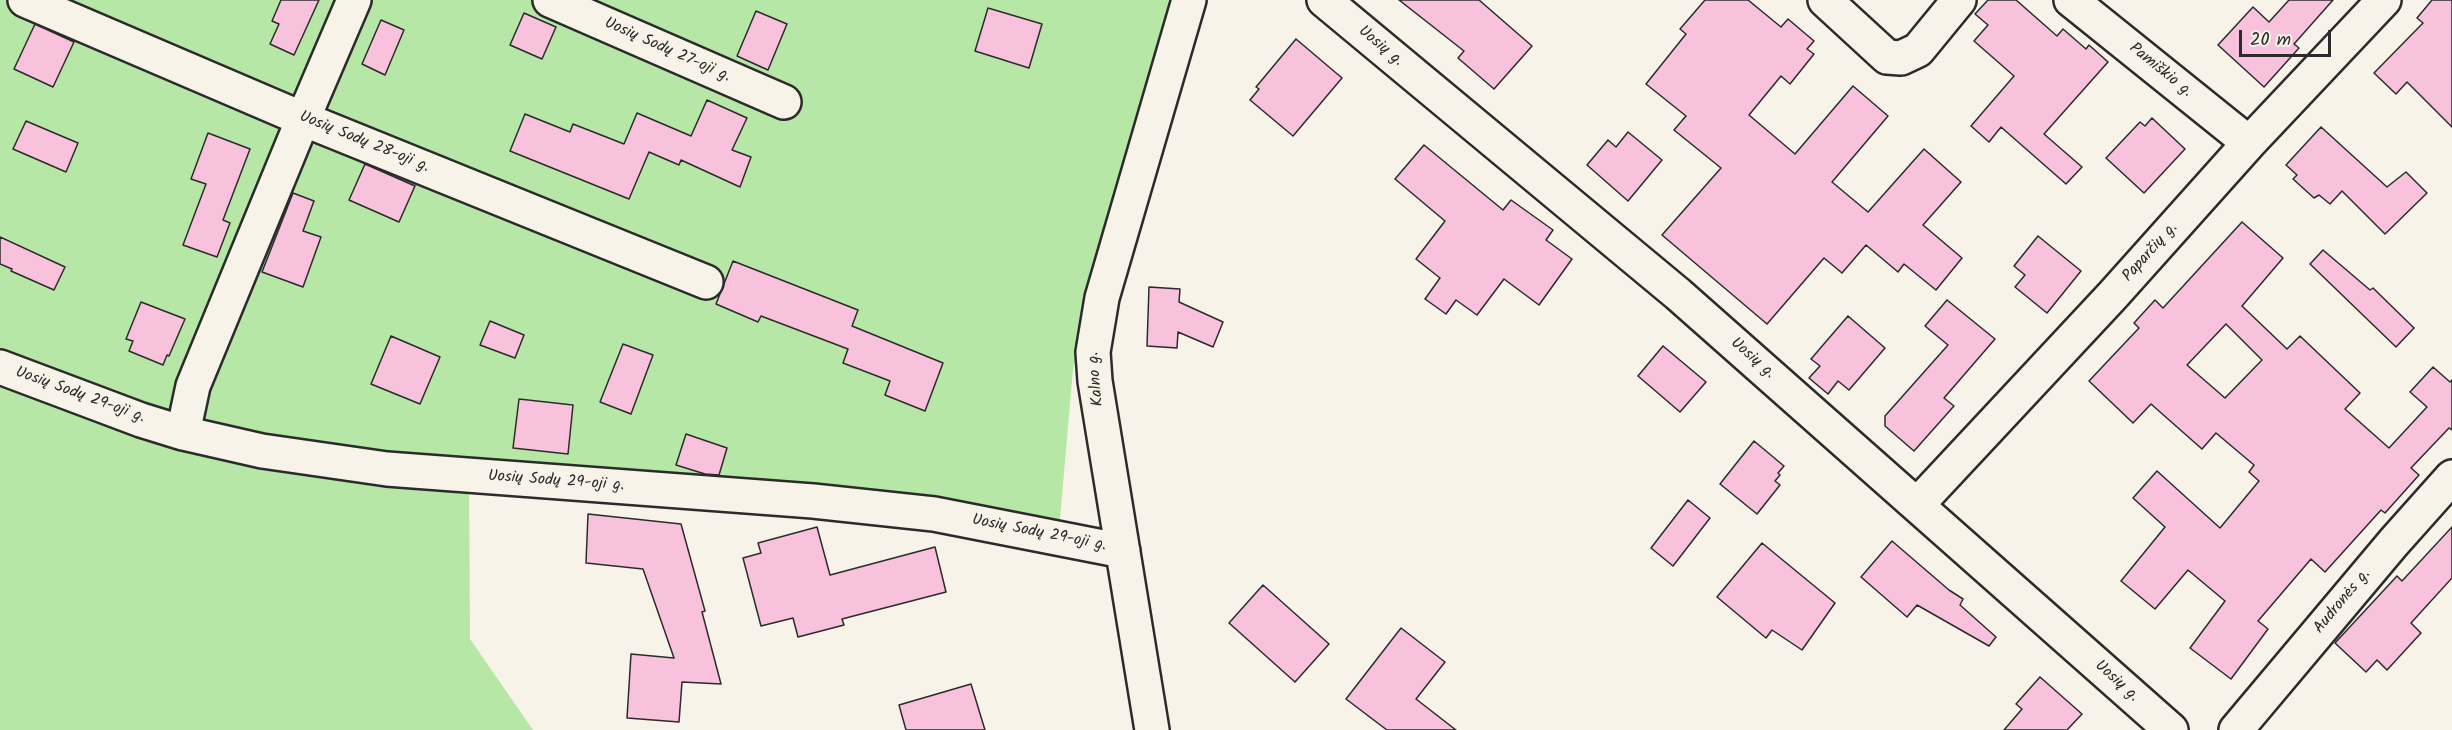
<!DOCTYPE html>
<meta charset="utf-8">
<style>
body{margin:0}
#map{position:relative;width:2452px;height:730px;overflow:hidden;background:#f7f3e8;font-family:Kalam,sans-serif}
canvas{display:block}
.scale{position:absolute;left:2239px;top:30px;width:92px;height:27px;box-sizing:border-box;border:3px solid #2b2b2b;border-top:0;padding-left:8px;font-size:18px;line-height:21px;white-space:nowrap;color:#2b2b2b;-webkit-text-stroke:4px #f7f3e8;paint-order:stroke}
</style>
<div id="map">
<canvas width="2452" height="730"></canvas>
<div class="scale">20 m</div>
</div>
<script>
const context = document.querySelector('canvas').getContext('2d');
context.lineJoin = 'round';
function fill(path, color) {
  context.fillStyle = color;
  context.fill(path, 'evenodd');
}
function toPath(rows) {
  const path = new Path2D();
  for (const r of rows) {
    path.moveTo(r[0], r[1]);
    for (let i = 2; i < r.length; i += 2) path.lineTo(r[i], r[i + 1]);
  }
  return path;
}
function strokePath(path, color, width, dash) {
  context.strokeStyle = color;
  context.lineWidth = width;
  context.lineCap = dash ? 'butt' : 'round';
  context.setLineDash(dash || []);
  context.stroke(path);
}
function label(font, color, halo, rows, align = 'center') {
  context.font = font + ' Kalam,sans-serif';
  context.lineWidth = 5;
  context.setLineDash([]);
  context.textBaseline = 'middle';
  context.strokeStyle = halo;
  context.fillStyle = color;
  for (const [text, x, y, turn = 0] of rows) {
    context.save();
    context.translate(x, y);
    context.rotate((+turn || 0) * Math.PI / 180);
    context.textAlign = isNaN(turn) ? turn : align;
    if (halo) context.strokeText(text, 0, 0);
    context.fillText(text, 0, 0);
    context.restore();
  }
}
fill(toPath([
 [0,0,1183,0,1073,369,1057,554,829,509,469,486,470,639,533,730,0,730]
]), '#b7e7a7');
const building = toPath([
 [281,0,319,0,294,55,270,44,279,24,272,21,281,0],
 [1399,0,1479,0,1532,46,1494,89,1458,58,1464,51,1399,0],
 [1705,0,1748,0,1781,27,1788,19,1814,41,1807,49,1814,54,1790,84,1781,76,1749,115,1795,154,1853,86,1888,116,1832,182,1868,212,1924,149,1961,182,1923,225,1962,258,1936,290,1904,264,1898,272,1866,245,1842,273,1824,258,1767,324,1662,235,1721,168,1674,130,1686,116,1646,84,1686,34,1680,29,1705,0],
 [1988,0,2016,0,2057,36,2063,29,2086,49,2089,45,2108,62,2044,134,2082,167,2066,184,2001,127,1989,142,1971,126,2014,76,1974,41,1988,25,1975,14,1988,0],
 [2289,0,2333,0,2294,44,2299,48,2264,87,2218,45,2253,7,2269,22,2289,0],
 [2432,0,2452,0,2452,127,2407,82,2396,94,2374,73,2423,23,2417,18,2432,0],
 [988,8,1042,24,1029,68,975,51,988,8],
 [756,11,787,24,768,70,737,56,756,11],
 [524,13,556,27,542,59,510,45,524,13],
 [381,20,404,30,385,75,362,64,381,20],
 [35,24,74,42,53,87,14,69,35,24],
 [1296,39,1342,78,1293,136,1250,100,1259,89,1256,87,1296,39],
 [707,100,747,118,732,150,751,157,740,187,681,160,679,165,649,152,629,199,510,151,525,114,570,132,573,124,624,144,637,113,691,136,707,100],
 [2152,118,2185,149,2144,193,2106,158,2140,122,2145,126,2152,118],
 [26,121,78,143,66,172,13,149,26,121],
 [2321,127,2387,187,2406,172,2427,193,2385,234,2342,191,2330,204,2319,195,2314,198,2293,179,2297,175,2286,165,2321,127],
 [1628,132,1662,160,1628,201,1587,165,1608,140,1616,147,1628,132],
 [208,133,250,149,223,220,230,223,217,257,183,245,206,184,191,179,208,133],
 [1424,145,1503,210,1511,200,1553,230,1546,240,1572,259,1539,305,1504,279,1477,315,1456,300,1446,314,1425,299,1440,278,1416,259,1445,221,1395,179,1424,145],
 [365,164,415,186,399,222,349,200,365,164],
 [293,193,314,201,303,231,321,237,303,287,262,272,293,193],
 [2242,222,2283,258,2242,306,2287,349,2300,336,2360,393,2345,409,2389,448,2427,407,2410,392,2433,367,2450,382,2452,380,2452,430,2449,428,2411,468,2419,475,2385,513,2381,510,2325,572,2311,559,2258,621,2268,629,2231,679,2190,648,2225,601,2188,570,2155,609,2121,581,2165,527,2133,498,2157,471,2220,528,2259,481,2249,472,2254,465,2216,433,2202,449,2151,404,2133,423,2089,381,2139,328,2134,323,2155,300,2163,308,2242,222],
 [2226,324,2262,360,2225,398,2187,365,2226,324],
 [2038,236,2081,271,2047,313,2015,287,2025,275,2014,266,2038,236],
 [0,237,65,267,54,290,11,271,12,269,0,264,0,237],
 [2323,250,2370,290,2373,288,2414,328,2396,347,2310,264,2323,250],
 [733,261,858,310,852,326,943,363,925,411,885,395,890,381,843,363,848,349,761,316,758,322,716,304,733,261],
 [1149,287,1180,289,1179,302,1223,322,1213,347,1178,332,1177,348,1147,346,1149,287],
 [1947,300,1995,339,1944,398,1954,406,1914,451,1885,426,1885,416,1948,345,1925,326,1947,300],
 [141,302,185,319,169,356,167,355,163,365,129,351,133,341,126,339,141,302],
 [1848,316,1885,348,1849,390,1838,381,1828,394,1809,378,1820,366,1811,359,1848,316],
 [490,321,524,335,515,358,480,345,490,321],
 [391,336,440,357,420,404,371,384,391,336],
 [623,344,653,355,631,414,600,402,623,344],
 [1663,346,1706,382,1680,412,1638,376,1663,346],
 [519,399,573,405,568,454,513,448,519,399],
 [686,434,727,448,719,475,705,474,676,465,686,434],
 [1754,441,1784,466,1778,473,1780,475,1775,481,1780,485,1757,514,1720,484,1754,441],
 [1688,500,1710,518,1673,566,1651,548,1688,500],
 [588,514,681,524,705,611,702,612,721,684,682,682,679,722,627,718,631,654,674,658,643,569,586,563,588,514],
 [817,527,830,575,935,547,946,592,842,619,844,625,798,637,793,618,761,626,743,558,761,553,758,543,817,527],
 [2452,527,2452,578,2411,623,2421,633,2387,670,2377,660,2366,672,2335,643,2397,576,2402,581,2452,527],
 [1892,541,1949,590,1963,599,1960,605,1996,637,1989,646,1917,605,1907,617,1861,577,1892,541],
 [1762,543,1835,603,1802,650,1772,630,1766,638,1717,597,1762,543],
 [1263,585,1329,644,1295,682,1229,623,1263,585],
 [1401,628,1445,662,1416,699,1456,730,1387,730,1346,699,1401,628],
 [2040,677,2082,714,2067,730,2004,730,2022,709,2016,704,2040,677],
 [971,684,985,730,906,730,899,705,971,684]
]);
fill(building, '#f8c2dd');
strokePath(building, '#2b2b2b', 1.5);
const minor = toPath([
 [25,0,303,119,706,282],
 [550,0,784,102],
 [1324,0,1678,294,2171,730],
 [1825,0,1887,57,1901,58,1918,50,1959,0],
 [2071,0,2249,143],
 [0,367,141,420,183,433,262,451,387,469,813,501,934,514,1123,551],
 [183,433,193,386,303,119,354,0],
 [1917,505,2113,295,2249,143,2384,0],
 [1152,730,1095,381,1093,352,1102,298,1189,0],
 [2236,730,2394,542,2452,477]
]);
strokePath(minor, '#2b2b2b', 38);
strokePath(minor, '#f7f3e8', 33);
label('16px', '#2b2b2b', '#f7f3e8', [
 ["Uosių g.",1380,47,40],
 ["Uosių Sodų 27-oji g.",667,51,24],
 ["Pamiškio g.",2160,71,39],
 ["Uosių Sodų 28-oji g.",364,143,22],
 ["Paparčių g.",2151,253,-48],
 ["Uosių g.",1752,359,41],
 ["Kalno g.",1097,379,-95],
 ["Uosių Sodų 29-oji g.",80,396,20],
 ["Uosių Sodų 29-oji g.",556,482,4],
 ["Uosių Sodų 29-oji g.",1039,534,11],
 ["Audronės g.",2343,602,-50],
 ["Uosių g.",2116,682,42]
]);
</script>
